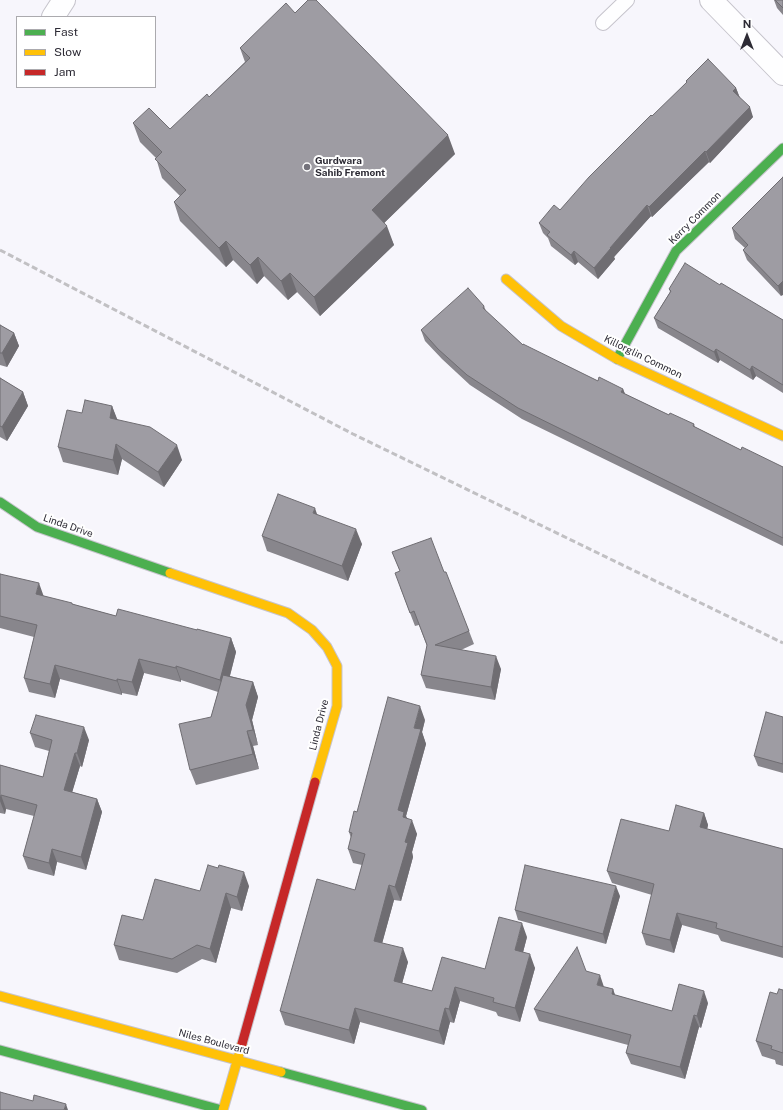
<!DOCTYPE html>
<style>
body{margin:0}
#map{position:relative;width:783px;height:1110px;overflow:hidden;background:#f7f6fc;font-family:"Public Sans",sans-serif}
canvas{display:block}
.legend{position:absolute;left:16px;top:16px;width:140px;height:72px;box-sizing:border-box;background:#fff;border:1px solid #abaaae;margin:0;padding:5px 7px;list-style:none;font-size:12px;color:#2d2b35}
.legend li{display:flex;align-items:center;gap:8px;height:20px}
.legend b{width:20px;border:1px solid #abaaae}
.north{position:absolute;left:727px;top:16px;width:40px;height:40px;-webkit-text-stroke:3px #fff;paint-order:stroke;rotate:0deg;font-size:11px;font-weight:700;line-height:16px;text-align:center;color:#2d2b35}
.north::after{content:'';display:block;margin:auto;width:14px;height:18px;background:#2d2b35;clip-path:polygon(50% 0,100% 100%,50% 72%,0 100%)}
</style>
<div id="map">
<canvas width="783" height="1110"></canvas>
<ul class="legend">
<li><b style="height:5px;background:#4caf50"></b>Fast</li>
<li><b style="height:5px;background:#ffc107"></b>Slow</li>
<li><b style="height:5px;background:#c62828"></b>Jam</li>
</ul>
<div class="north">N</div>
</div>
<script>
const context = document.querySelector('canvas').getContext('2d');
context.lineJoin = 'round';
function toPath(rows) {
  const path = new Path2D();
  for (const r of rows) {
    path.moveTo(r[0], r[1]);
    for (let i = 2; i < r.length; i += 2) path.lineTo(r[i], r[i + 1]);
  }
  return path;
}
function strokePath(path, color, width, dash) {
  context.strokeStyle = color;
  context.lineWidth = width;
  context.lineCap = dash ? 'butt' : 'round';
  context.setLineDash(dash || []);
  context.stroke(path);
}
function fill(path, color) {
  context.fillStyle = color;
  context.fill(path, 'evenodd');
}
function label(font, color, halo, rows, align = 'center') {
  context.font = font + ' "Public Sans",sans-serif';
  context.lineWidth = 4;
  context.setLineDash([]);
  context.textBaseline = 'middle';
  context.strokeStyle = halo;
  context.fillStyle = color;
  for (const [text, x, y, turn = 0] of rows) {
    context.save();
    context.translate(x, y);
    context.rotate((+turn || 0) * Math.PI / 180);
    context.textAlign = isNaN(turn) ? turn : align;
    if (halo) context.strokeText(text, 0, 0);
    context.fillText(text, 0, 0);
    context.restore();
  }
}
const lane = toPath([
 [603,23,627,0]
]);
const street = toPath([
 [711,0,783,74],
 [53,17,64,0]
]);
const fast = toPath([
 [617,359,676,251,783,148],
 [0,502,37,527,170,573],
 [0,1050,222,1110],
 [281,1072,422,1110]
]);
const slow = toPath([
 [506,279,561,326,617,359,783,436],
 [170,573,288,613,312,630,327,647,337,666,337,706,315,782],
 [0,996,281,1072],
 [223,1110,242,1044]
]);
const jam = toPath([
 [242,1044,315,782]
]);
strokePath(lane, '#c6c4cc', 16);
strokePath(street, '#c6c4cc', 24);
strokePath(fast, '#c6c4cc', 11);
strokePath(slow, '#c6c4cc', 11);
strokePath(jam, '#c6c4cc', 11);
strokePath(lane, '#fefeff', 14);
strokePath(street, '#fefeff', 22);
strokePath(fast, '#4caf50', 9);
strokePath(slow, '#ffc107', 9);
strokePath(jam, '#c62828', 9);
strokePath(toPath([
 [0,250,353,434,783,643]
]), '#c1c0c3', 3, [6, 3]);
fill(toPath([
 [774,0,783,0,783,15,777,8],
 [295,13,455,154,384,223,394,245,320,316,297,292,288,300,264,276,257,284,233,260,226,267,180,221,174,202,180,196,162,178,156,158,140,142,133,123,170,129,209,97,245,62,240,48],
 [686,81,736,88,739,96,753,117,710,163,709,162,652,217,651,216,614,257,615,259,598,279,578,262,575,265,551,246,548,238,543,233,539,223,560,210,686,83],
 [783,177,781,296,747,260,743,250,745,248,735,239,732,228],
 [720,285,783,320,783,393,756,376,753,380,720,360,718,363,658,328,654,318,670,292,669,289],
 [484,306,486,311,523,345,598,381,623,389,625,394,669,415,694,424,695,427,741,450,783,467,783,546,522,419,470,385,442,359,425,341,421,330],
 [0,325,14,333,19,346,7,367,0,365],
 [0,378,23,392,28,406,7,441,0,437],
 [112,406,117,420,182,460,164,487,122,459,118,475,63,462,58,447,82,413],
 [318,515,362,544,348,581,267,551,262,536],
 [392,552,444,572,469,631,474,644,461,650,501,669,495,700,426,688,421,675,427,646,419,625,415,626,400,587,400,571],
 [0,574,43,596,72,604,116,616,197,630,231,638,236,652,230,676,253,682,258,697,252,720,258,745,253,746,259,769,196,785,190,770,211,717,218,692,181,680,181,682,144,673,137,696,122,693,122,695,60,679,55,698,29,692,24,678,34,637,0,628],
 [783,717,783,773,758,766,754,756],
 [425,720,422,732,426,744,406,816,417,834,412,852,413,857,401,901,394,900,382,943,408,962,402,983,432,991,485,969,527,937,523,952,535,968,520,1022,498,1016,496,1012,460,1001,454,1023,450,1022,444,1045,360,1022,354,1044,285,1025,280,1011,355,890,362,865,353,863,348,849,351,838,349,832],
 [30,733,89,740,82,767,80,766,72,792,97,799,102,812,86,870,57,862,54,876,28,869,23,856,34,816,6,809,5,814,0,813,0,765,43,777,49,751,35,747],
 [704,813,708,825,707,829,783,849,783,958,721,941,718,935,682,925,674,953,646,945,642,933,652,895,612,883,607,871,669,831],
 [249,886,242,911,231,908,216,963,202,959,177,973,119,960,114,945,143,920,200,891],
 [620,896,606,944,518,920,515,910],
 [604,987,613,989,615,995,672,1011,708,1003,701,1028,699,1027,685,1079,631,1064,626,1053,628,1045,539,1021,534,1009],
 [783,990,783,1066,776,1064,775,1060,762,1056,756,1041,777,994]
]), '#88868c');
fill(toPath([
 [736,88,740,98,733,91],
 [750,107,753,117,710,163,706,152],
 [448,135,455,154,378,229,372,210],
 [705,151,709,162,652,217,649,207],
 [647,205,651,216,614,257,615,259,598,279,594,268,610,248],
 [387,226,394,245,320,316,314,297],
 [226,241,233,260,226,267,219,248],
 [574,251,578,262,575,265,571,255],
 [258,257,264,276,257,284,250,265],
 [290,273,297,292,288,300,281,281],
 [783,281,783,295,781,296,778,286],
 [14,333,19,346,7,367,2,353],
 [716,349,720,360,718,363,714,352],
 [752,366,756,376,753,380,750,370],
 [623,389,627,399,621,392],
 [23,392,28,406,7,441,2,427],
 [112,406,118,421,110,418],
 [116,444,122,459,118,475,113,460],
 [177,445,182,460,164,487,158,472],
 [315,508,320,523,313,513],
 [356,529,362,544,348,581,342,566],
 [39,583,44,597,36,594],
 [231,638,236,652,225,694,220,680],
 [496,656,501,669,495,700,491,687],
 [139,659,144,673,137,696,132,682],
 [55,665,60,679,55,698,50,684],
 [176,666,181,680,181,682,176,668],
 [117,679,122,693,122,695,117,681],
 [253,682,258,697,252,720,258,745,253,730,246,705],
 [420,706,425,720,422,732,426,744,406,816,409,826,408,831,398,810,414,728],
 [84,727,89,740,82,767,77,753],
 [247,731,253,746,259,769,253,754],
 [75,753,80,766,69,803,64,790],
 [1,795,6,809,5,814,0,801],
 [97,799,102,812,86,870,81,857],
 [704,813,708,825,705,839,700,827],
 [412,820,417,834,412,852,413,857,401,901,395,887,405,842],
 [52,849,57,862,54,876,49,863],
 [244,872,249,886,242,911,237,897],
 [389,885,394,900,379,955,374,941],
 [616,886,620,896,606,944,603,934],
 [226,893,231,908,216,963,210,949],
 [677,913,682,925,674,953,670,940],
 [522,923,527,937,520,964,515,950],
 [403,948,408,962,399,995,394,981],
 [530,954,535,968,520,1022,515,1008],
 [600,975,604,987,597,985],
 [455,987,460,1001,454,1023,449,1009],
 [613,989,617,1001,612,994],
 [704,991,708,1003,701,1028,697,1016],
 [355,1008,360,1022,354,1044,349,1030],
 [445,1008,450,1022,444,1045,439,1031],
 [694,1015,699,1027,685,1079,680,1067],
 [66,1104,68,1110,64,1110]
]), '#6f6d72');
const building = toPath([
 [308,0,316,0,448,135,372,210,387,226,314,297,290,273,281,281,258,257,250,265,226,241,219,248,174,202,186,190,155,159,162,152,133,123,149,108,170,129,207,94,209,97,250,58,240,48,286,3,295,13,308,0],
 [775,0,783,0,783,8,775,0],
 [708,59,736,88,733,91,750,107,706,152,705,151,649,207,647,205,610,248,611,248,594,268,574,251,571,255,547,235,550,232,539,223,554,205,560,210,589,177,651,115,652,116,687,82,686,81,708,59],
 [783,177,783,281,778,286,743,250,748,245,732,228,783,177],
 [685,263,720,285,721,283,783,320,783,385,752,366,750,370,716,349,714,352,654,318,671,291,669,289,685,263],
 [468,288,484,306,483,308,523,345,523,344,598,381,599,377,623,389,621,392,669,415,670,413,694,424,693,426,741,450,742,447,783,467,783,538,518,408,467,375,438,349,421,330,468,288],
 [0,325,14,333,2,353,0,353,0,325],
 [0,378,23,392,2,427,0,426,0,378],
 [85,400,112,406,110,418,150,427,177,445,158,472,116,444,113,460,58,447,67,410,82,413,85,400],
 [278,494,315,508,313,513,356,529,342,566,262,536,278,494],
 [431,538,444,572,446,572,469,631,435,645,496,656,491,687,421,675,427,645,414,611,410,613,395,573,400,571,392,552,431,538],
 [0,574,39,583,36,594,72,603,72,604,116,616,118,609,197,630,197,629,231,638,220,680,176,666,176,668,139,659,132,682,117,679,117,681,55,665,50,684,24,678,37,625,0,616,0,574],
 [223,675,253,682,246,705,253,730,247,731,253,754,190,770,179,724,211,717,223,675],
 [388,697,420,706,414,728,421,729,398,810,404,812,403,817,412,820,405,842,408,843,395,887,389,885,374,941,403,948,394,981,432,991,442,957,485,969,499,917,522,923,515,950,530,954,515,1008,493,1002,494,998,455,987,449,1009,445,1008,439,1031,355,1008,349,1030,280,1011,317,879,355,890,365,854,348,849,352,833,349,832,354,811,357,812,388,697],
 [766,712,783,717,783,764,754,756,766,712],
 [36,715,84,727,77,753,75,753,64,790,97,799,81,857,52,849,49,863,23,856,37,805,1,795,0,800,0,765,43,777,52,740,30,733,36,715],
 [676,805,704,813,700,827,783,849,783,947,716,928,717,923,677,913,670,940,642,933,654,884,607,871,621,819,669,831,676,805],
 [208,865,218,868,219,865,244,872,237,897,226,893,210,949,197,945,172,959,114,945,122,915,143,920,155,879,200,891,208,865],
 [525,865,616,886,603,934,515,910,525,865],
 [577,947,586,971,600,975,597,985,613,989,612,994,672,1011,679,984,704,991,697,1016,694,1015,680,1067,626,1053,631,1035,534,1009,577,947],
 [779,989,783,990,783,1053,771,1049,772,1046,756,1041,770,992,777,994,779,989],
 [0,1092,33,1101,34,1095,66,1104,64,1110,0,1110,0,1092]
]);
fill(building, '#9e9ca3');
strokePath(building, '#6f6d72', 1);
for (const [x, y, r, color] of [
 [307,167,4,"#74727b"]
]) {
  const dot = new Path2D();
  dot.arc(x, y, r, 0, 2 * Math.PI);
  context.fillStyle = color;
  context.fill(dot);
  strokePath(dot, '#fff', 1.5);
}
label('bold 10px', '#2d2b35', '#fff', [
 ["Gurdwara",315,161],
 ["Sahib Fremont",315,173]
], 'left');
label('10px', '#2d2b35', '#fff', [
 ["Kerry Common",695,218,-45],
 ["Killorglin Common",643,357,26],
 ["Linda Drive",68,526,19],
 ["Linda Drive",319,725,-76],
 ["Niles Boulevard",214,1042,15]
]);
</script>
